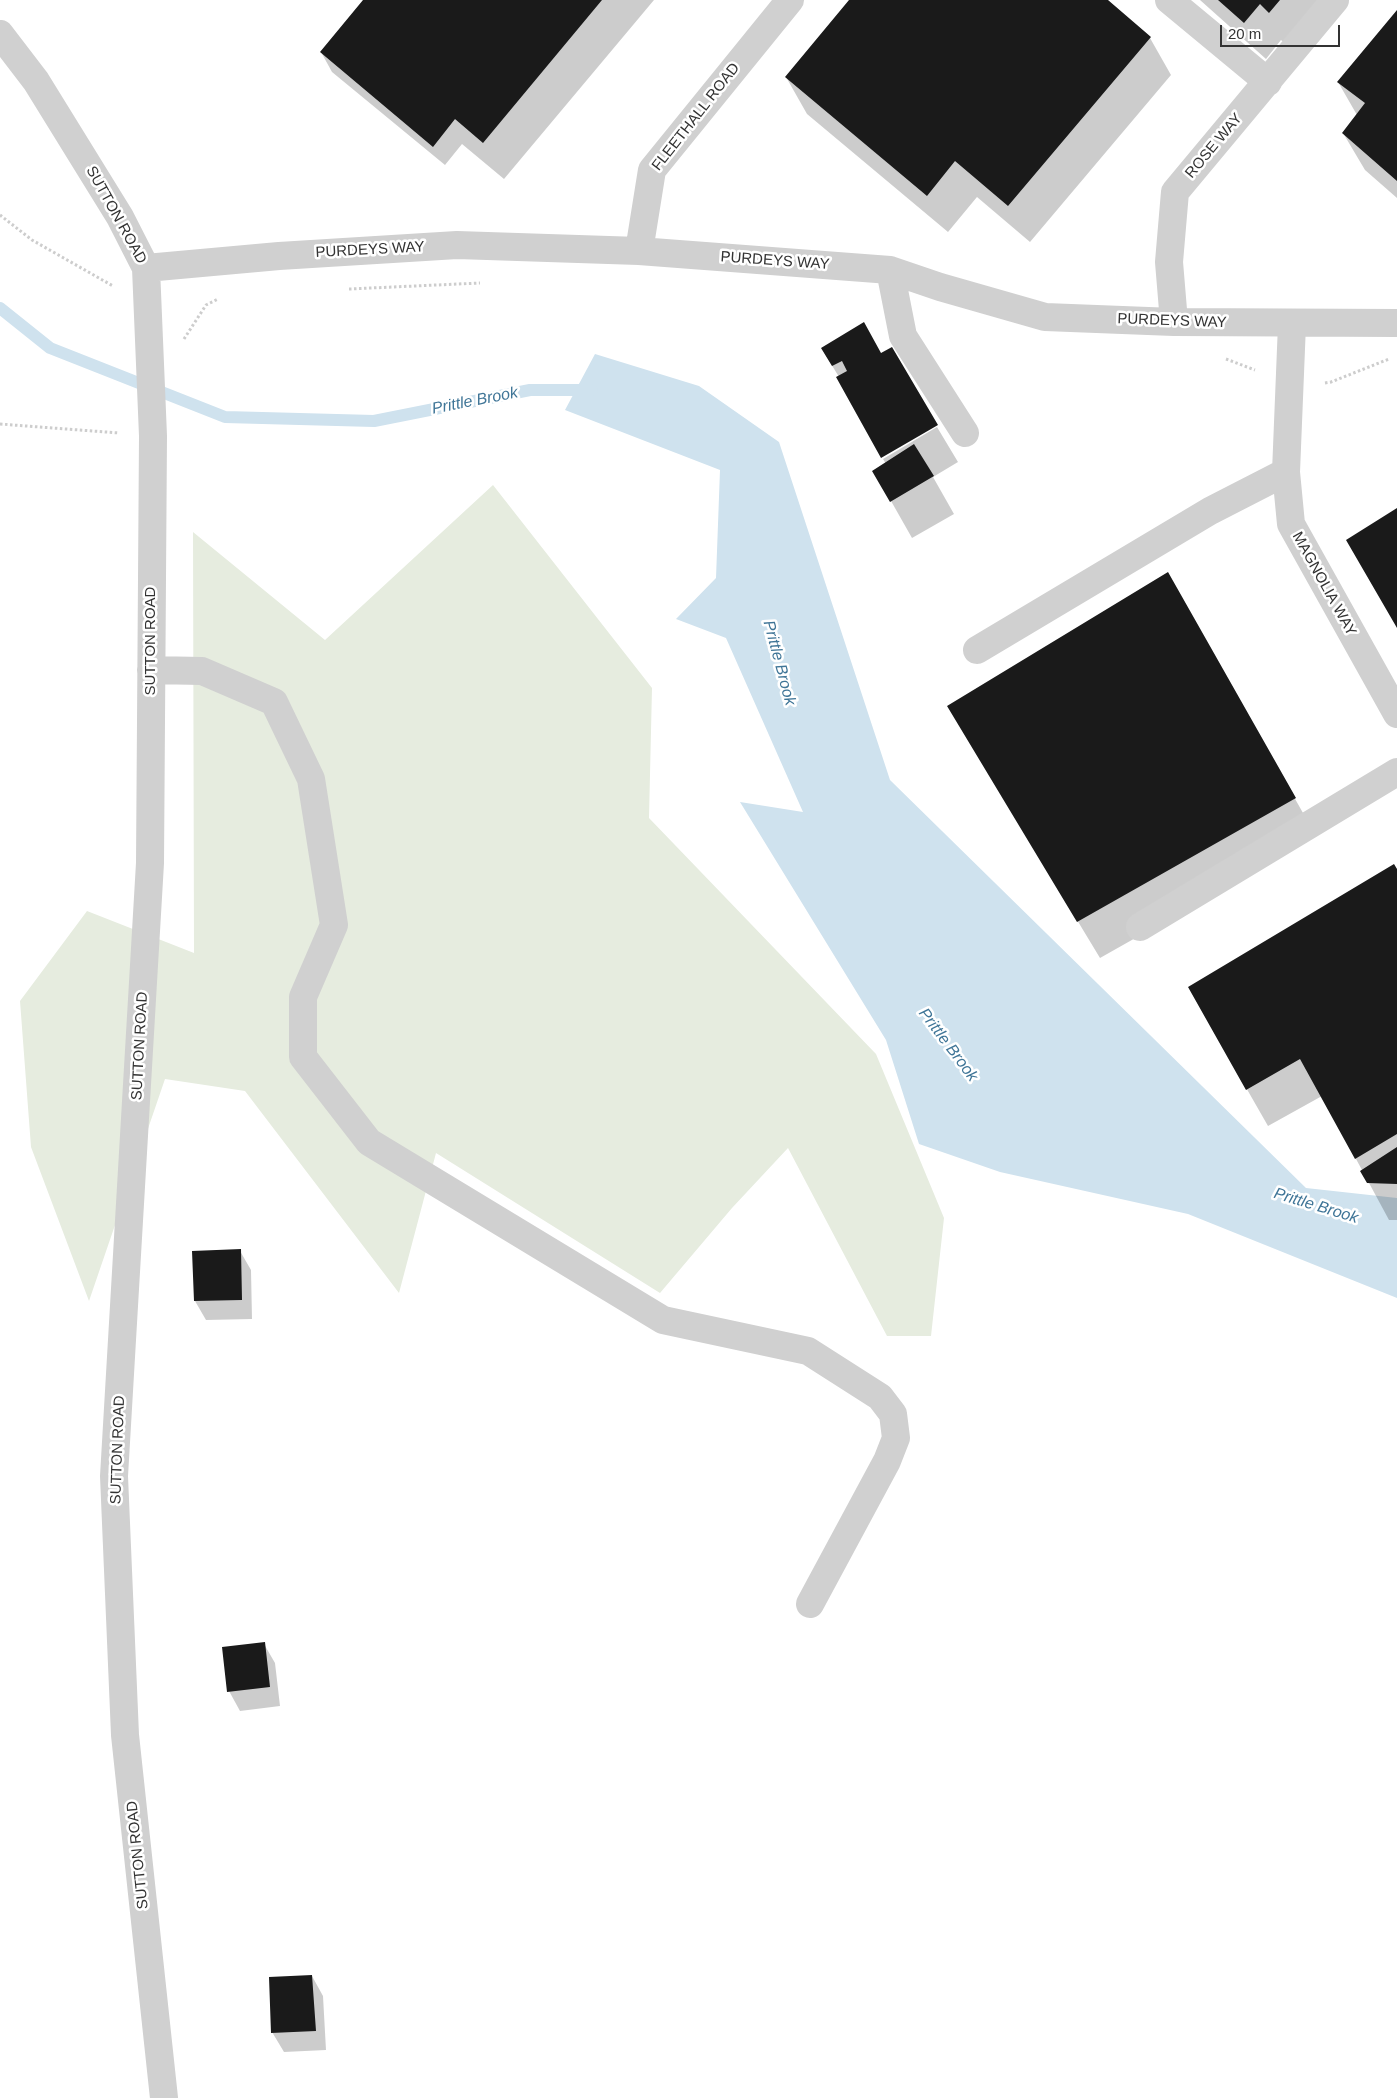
<!DOCTYPE html>
<style>
body{margin:0}
#map{position:relative;width:1397px;height:2098px;overflow:hidden;background:#fff;font-family:Arial,sans-serif}
canvas{display:block}
.scale{position:absolute;left:1220px;top:25px;width:120px;height:22px;box-sizing:border-box;border:2px solid #333;border-top:0;padding-left:6px;font-size:15px;line-height:18px;white-space:nowrap;color:#333;-webkit-text-stroke:4px #fff;paint-order:stroke}
</style>
<div id="map">
<canvas width="1397" height="2098"></canvas>
<div class="scale">20 m</div>
</div>
<script>
const context = document.querySelector('canvas').getContext('2d');
context.lineJoin = 'round';
function fill(path, color) {
  context.fillStyle = color;
  context.fill(path, 'evenodd');
}
function toPath(rows) {
  const path = new Path2D();
  for (const r of rows) {
    path.moveTo(r[0], r[1]);
    for (let i = 2; i < r.length; i += 2) path.lineTo(r[i], r[i + 1]);
  }
  return path;
}
function strokePath(path, color, width, dash) {
  context.strokeStyle = color;
  context.lineWidth = width;
  context.lineCap = dash ? 'butt' : 'round';
  context.setLineDash(dash || []);
  context.stroke(path);
}
function label(font, color, halo, rows, align = 'center') {
  context.font = font + ' Arial,sans-serif';
  context.lineWidth = 5;
  context.setLineDash([]);
  context.textBaseline = 'middle';
  context.strokeStyle = halo;
  context.fillStyle = color;
  for (const [text, x, y, turn = 0] of rows) {
    context.save();
    context.translate(x, y);
    context.rotate((+turn || 0) * Math.PI / 180);
    context.textAlign = isNaN(turn) ? turn : align;
    if (halo) context.strokeText(text, 0, 0);
    context.fillText(text, 0, 0);
    context.restore();
  }
}
fill(toPath([
 [493,485,652,688,649,818,876,1054,944,1218,931,1336,887,1336,788,1148,732,1208,660,1293,436,1153,399,1293,245,1091,165,1079,89,1301,31,1147,20,1001,87,911,194,953,193,532,325,640]
]), '#e6ecdf');
fill(toPath([
 [595,354,699,386,779,442,890,780,1306,1188,1397,1198,1397,1298,1188,1214,1000,1172,919,1144,886,1040,740,802,803,812,726,638,676,619,716,578,720,470,565,410]
]), '#cfe2ee');
fill(toPath([
 [365,0,654,0,504,179,462,144,445,165,332,72,321,52],
 [851,0,1106,0,1150,38,1171,75,1030,242,977,197,948,232,807,114,786,77],
 [1200,0,1333,0,1291,49,1281,40,1266,59],
 [1397,12,1397,198,1365,170,1343,133,1357,115,1338,82],
 [822,349,881,354,839,377],
 [937,427,958,462,933,477,954,514,912,538,874,471,886,464,883,459],
 [1189,611,1316,836,1100,958,970,743],
 [1397,872,1397,1220,1389,1220,1322,1096,1268,1126,1189,988],
 [240,1251,251,1270,252,1319,206,1320,195,1301,194,1252],
 [264,1644,275,1663,280,1706,240,1711,229,1691],
 [312,1976,323,1996,326,2050,284,2052,272,2032]
]), '#0003');
strokePath(toPath([
 [0,308,50,348,225,417,374,421,530,390,592,390]
]), '#cfe2ee', 12);
fill(toPath([
 [363,0,602,0,483,143,455,119,433,147,320,52],
 [849,0,1108,0,1151,37,1008,206,955,161,927,196,785,77],
 [1218,0,1280,0,1269,13,1260,4,1244,23],
 [1397,10,1397,181,1342,133,1365,103,1337,82],
 [864,322,881,353,892,347,938,425,881,458,836,377,847,371,842,361,832,366,821,348],
 [914,444,934,476,890,502,872,471],
 [1397,508,1397,628,1346,540],
 [1168,572,1296,798,1077,922,947,706],
 [1394,864,1397,869,1397,1134,1355,1159,1300,1059,1246,1090,1188,987],
 [1397,1147,1397,1184,1367,1183,1360,1171],
 [241,1249,242,1300,194,1301,192,1251],
 [265,1642,270,1687,227,1692,222,1647],
 [312,1975,316,2031,271,2033,269,1977]
]), '#1a1a1a');
strokePath(toPath([
 [0,215,32,240,113,286],
 [349,289,480,283],
 [184,339,206,305,218,299],
 [1226,359,1255,370],
 [1325,383,1331,382,1389,359],
 [0,424,119,433]
]), '#cdcdcd', 3, [2.5, 2.5]);
strokePath(toPath([
 [1169,0,1268,82],
 [0,34,36,81,120,217,146,268,153,436,150,863,114,1476,125,1735,164,2098],
 [639,251,652,170,790,0],
 [146,268,279,256,457,245,639,251,890,270,940,287,1045,317,1174,322,1397,323],
 [890,270,903,336,965,433],
 [1174,322,1169,262,1175,192,1335,0],
 [1292,324,1286,472,1291,524,1397,714],
 [977,650,1210,511,1286,472],
 [151,670,202,671,274,702,311,779,334,925,303,997,303,1057,369,1142,663,1320,808,1351,880,1397,893,1414,896,1438,887,1461,810,1604],
 [1140,927,1397,772]
]), '#d0d0d0', 28);
label('15px', '#333', '#fff', [
 ["FLEETHALL ROAD",696,117,-52],
 ["ROSE WAY",1214,146,-50],
 ["SUTTON ROAD",116,215,61],
 ["PURDEYS WAY",370,250,-3],
 ["PURDEYS WAY",775,261,4],
 ["PURDEYS WAY",1172,321,2],
 ["MAGNOLIA WAY",1324,584,61],
 ["SUTTON ROAD",151,641,-90],
 ["SUTTON ROAD",140,1046,-87],
 ["SUTTON ROAD",118,1450,-88],
 ["SUTTON ROAD",138,1855,-96]
]);
label('italic 16px', '#3f7597', '#fff', [
 ["Prittle Brook",475,401,-11],
 ["Prittle Brook",779,663,75],
 ["Prittle Brook",948,1045,53],
 ["Prittle Brook",1316,1206,17]
]);
</script>
